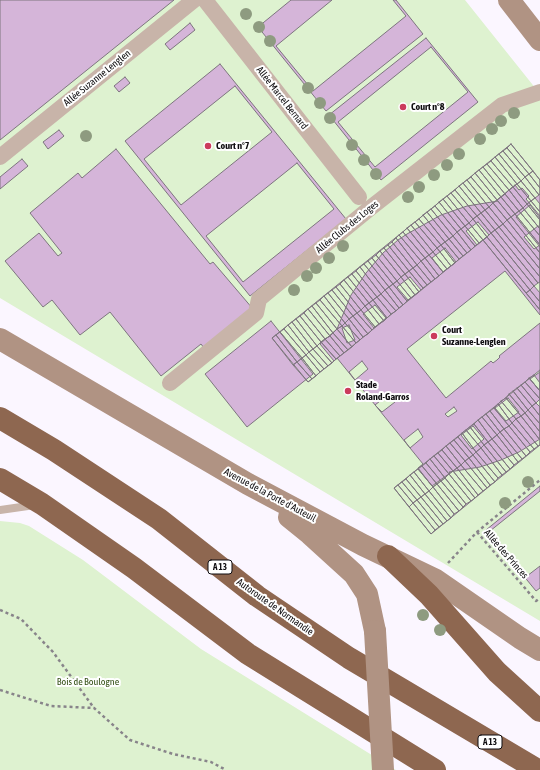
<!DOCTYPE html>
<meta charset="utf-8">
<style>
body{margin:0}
canvas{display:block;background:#fbf6ff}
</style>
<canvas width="540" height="770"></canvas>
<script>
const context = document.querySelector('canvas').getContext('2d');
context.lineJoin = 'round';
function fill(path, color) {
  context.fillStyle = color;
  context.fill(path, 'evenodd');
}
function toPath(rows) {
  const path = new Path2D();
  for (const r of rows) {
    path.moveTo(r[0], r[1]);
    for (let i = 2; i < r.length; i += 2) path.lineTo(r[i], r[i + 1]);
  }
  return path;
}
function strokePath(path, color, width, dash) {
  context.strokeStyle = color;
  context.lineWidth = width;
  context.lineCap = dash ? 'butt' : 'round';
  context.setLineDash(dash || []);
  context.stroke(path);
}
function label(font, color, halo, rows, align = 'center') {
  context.font = font + ' "Asap Condensed",sans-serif';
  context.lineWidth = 4;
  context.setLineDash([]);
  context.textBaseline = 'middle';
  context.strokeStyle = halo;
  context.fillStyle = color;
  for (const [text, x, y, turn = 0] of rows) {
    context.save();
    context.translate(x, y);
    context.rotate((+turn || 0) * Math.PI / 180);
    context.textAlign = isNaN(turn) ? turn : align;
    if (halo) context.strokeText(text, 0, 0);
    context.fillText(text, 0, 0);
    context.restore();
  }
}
fill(toPath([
 [0,0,465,0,540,94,540,621,0,298],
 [0,521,20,523,29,526,83,560,201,649,396,770,0,770]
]), '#def2d0');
const building = toPath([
 [0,0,174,0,0,140,0,0],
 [291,0,332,0,276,46,313,91,406,16,393,0,396,0,423,34,326,111,258,27,291,0],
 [190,23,195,30,170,50,165,44,190,23],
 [426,38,478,102,381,180,329,115,426,38],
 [431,47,468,92,375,167,338,122,431,47],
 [220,64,346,219,250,296,125,141,220,64],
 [235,86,272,132,181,205,144,159,235,86],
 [297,163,334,209,243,282,206,236,297,163],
 [125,77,130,83,119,92,114,86,125,77],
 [59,130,64,136,48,149,43,142,59,130],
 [511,144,540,180,540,310,483,240,308,382,272,338,511,144],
 [511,144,533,171,529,174,507,148,511,144],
 [507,148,529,174,525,177,503,151,507,148],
 [116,149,210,264,213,262,253,309,204,348,201,344,161,376,110,312,80,335,52,300,43,307,5,261,39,233,58,256,62,253,30,213,78,173,82,178,116,149],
 [503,151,525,177,521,181,499,154,503,151],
 [499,154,521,181,517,184,495,157,499,154],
 [495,157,517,184,513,187,491,161,495,157],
 [22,159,28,166,0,189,0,177,22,159],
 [491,161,513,187,509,190,487,164,491,161],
 [487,164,509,190,505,194,483,167,487,164],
 [483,167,505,194,501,197,479,170,483,167],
 [479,170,501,197,497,200,475,173,479,170],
 [533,171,540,180,540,188,529,174,533,171],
 [475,173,497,200,493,203,471,177,475,173],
 [529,174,540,188,540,194,539,195,525,177,529,174],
 [471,177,493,203,489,207,467,180,471,177],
 [525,177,539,195,535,198,521,181,525,177],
 [467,180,489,207,485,210,463,183,467,180],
 [521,181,535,198,531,201,517,184,521,181],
 [463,183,485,210,481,213,459,186,463,183],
 [517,184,531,201,527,204,513,187,517,184],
 [515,185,519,190,522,188,529,196,526,199,540,216,540,315,505,271,407,349,446,398,491,361,493,363,497,360,500,357,499,356,540,323,540,439,519,452,501,460,480,467,449,472,450,473,432,486,418,468,423,464,337,358,334,361,320,344,337,329,351,295,366,273,383,253,398,240,407,234,441,215,467,206,498,201,497,200,515,185],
 [459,186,481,213,477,216,455,190,459,186],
 [513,187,527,204,523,208,509,190,513,187],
 [455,190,477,216,473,219,451,193,455,190],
 [509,190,523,208,519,211,505,194,509,190],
 [451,193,473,219,469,223,447,196,451,193],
 [505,194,519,211,515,214,501,197,505,194],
 [447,196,469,223,465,226,443,199,447,196],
 [501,197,515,214,511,217,497,200,501,197],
 [535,198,540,204,540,212,531,201,535,198],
 [443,199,465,226,461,229,439,202,443,199],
 [497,200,511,217,507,220,493,203,497,200],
 [531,201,540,212,540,220,527,204,531,201],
 [439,202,461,229,457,232,435,206,439,202],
 [493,203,507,220,503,224,489,207,493,203],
 [527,204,540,220,540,229,523,208,527,204],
 [530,205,540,218,540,247,516,217,530,205],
 [435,206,457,232,453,236,431,209,435,206],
 [489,207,503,224,499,227,485,210,489,207],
 [523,208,540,229,540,236,519,211,523,208],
 [431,209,453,236,449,239,427,212,431,209],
 [485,210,499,227,495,230,481,213,485,210],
 [519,211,540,236,540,245,515,214,519,211],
 [427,212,449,239,445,242,423,215,427,212],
 [481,213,495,230,491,233,477,216,481,213],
 [515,214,540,245,540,253,511,217,515,214],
 [423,215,445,242,441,245,419,219,423,215],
 [477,216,491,233,487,237,473,219,477,216],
 [511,217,540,253,540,261,507,220,511,217],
 [419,219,441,245,437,248,415,222,419,219],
 [473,219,487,237,483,240,469,223,473,219],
 [507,220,540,261,540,269,503,224,507,220],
 [415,222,437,248,433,252,411,225,415,222],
 [478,222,489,235,477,245,466,231,478,222],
 [469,223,483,240,479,243,465,226,469,223],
 [503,224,540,269,540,277,499,227,503,224],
 [411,225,433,252,429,255,407,228,411,225],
 [465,226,479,243,475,246,461,229,465,226],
 [538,226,540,229,540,245,534,249,524,237,538,226],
 [499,227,540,277,540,282,538,283,495,230,499,227],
 [407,228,429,255,425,258,403,232,407,228],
 [461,229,475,246,471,250,457,232,461,229],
 [495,230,538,283,534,286,491,233,495,230],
 [403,232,425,258,421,261,399,235,403,232],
 [457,232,471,250,467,253,453,236,457,232],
 [491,233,534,286,530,290,487,237,491,233],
 [399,235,421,261,417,265,396,238,399,235],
 [453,236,467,253,463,256,449,239,453,236],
 [487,237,530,290,526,293,483,240,487,237],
 [396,238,417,265,413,268,392,242,396,238],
 [449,239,463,256,459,259,445,242,449,239],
 [392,242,413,268,409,271,388,245,392,242],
 [445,242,459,259,455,263,441,245,445,242],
 [388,245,409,271,405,274,384,248,388,245],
 [441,245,455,263,451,266,437,248,441,245],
 [384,248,405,274,401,277,380,251,384,248],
 [437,248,451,266,447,269,433,252,437,248],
 [445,248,456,262,443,272,432,258,445,248],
 [380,251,401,277,397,281,376,255,380,251],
 [433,252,447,269,443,272,429,255,433,252],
 [376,255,397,281,393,284,372,258,376,255],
 [429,255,443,272,439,276,425,258,429,255],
 [372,258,393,284,389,287,368,261,372,258],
 [425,258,439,276,435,279,421,261,425,258],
 [368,261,389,287,385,290,364,264,368,261],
 [421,261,435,279,431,282,417,265,421,261],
 [364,264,385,290,381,294,360,267,364,264],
 [417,265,431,282,427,285,413,268,417,265],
 [360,267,381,294,377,297,356,271,360,267],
 [413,268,427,285,423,288,409,271,413,268],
 [356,271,377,297,373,300,352,274,356,271],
 [409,271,423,288,419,292,405,274,409,271],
 [352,274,373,300,369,303,348,277,352,274],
 [405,274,419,292,415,295,401,277,405,274],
 [348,277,369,303,365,306,344,280,348,277],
 [401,277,415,295,411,298,397,281,401,277],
 [410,277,421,290,408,300,397,287,410,277],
 [344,280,365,306,361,310,340,284,344,280],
 [397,281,411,298,407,301,393,284,397,281],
 [340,284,361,310,357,313,336,287,340,284],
 [393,284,407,301,403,305,389,287,393,284],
 [534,286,540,293,540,302,530,290,534,286],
 [336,287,357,313,353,316,332,290,336,287],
 [389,287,403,305,399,308,385,290,389,287],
 [332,290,353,316,349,319,328,293,332,290],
 [385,290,399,308,396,311,381,294,385,290],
 [530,290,540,302,540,310,526,293,530,290],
 [328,293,349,319,345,323,324,296,328,293],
 [381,294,396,311,391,314,377,297,381,294],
 [324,296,345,323,342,326,320,300,324,296],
 [377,297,391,314,387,318,373,300,377,297],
 [320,300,342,326,337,329,316,303,320,300],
 [373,300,387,318,384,321,369,303,373,300],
 [316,303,337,329,333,333,312,306,316,303],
 [369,303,384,321,379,324,365,306,369,303],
 [375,305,386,318,374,328,363,314,375,305],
 [312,306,333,333,330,336,308,309,312,306],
 [365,306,379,324,375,327,361,310,365,306],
 [308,309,330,336,325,339,304,313,308,309],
 [361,310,375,327,372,330,357,313,361,310],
 [304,313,325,339,321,342,300,316,304,313],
 [357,313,372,330,368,334,353,316,357,313],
 [300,316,321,342,317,346,296,319,300,316],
 [353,316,368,334,363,337,349,319,353,316],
 [296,319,317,346,313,349,292,322,296,319],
 [349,319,363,337,360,340,345,323,349,319],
 [271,321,313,374,247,427,205,374,271,321],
 [292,322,313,349,309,352,288,325,292,322],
 [345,323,360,340,356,343,342,326,345,323],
 [288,325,309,352,306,355,284,329,288,325],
 [349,325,355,340,347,343,342,328,349,325],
 [342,326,356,343,352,347,337,329,342,326],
 [284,329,306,355,302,358,280,332,284,329],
 [337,329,352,347,348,350,333,333,337,329],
 [280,332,302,358,297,362,276,335,280,332],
 [333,333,348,350,344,353,330,336,333,333],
 [276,335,297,362,293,365,272,338,276,335],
 [330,336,344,353,340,356,325,339,330,336],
 [325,339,340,356,336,359,321,342,325,339],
 [321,342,336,359,332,363,317,346,321,342],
 [317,346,332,363,328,366,313,349,317,346],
 [313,349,328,366,324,369,309,352,313,349],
 [309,352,324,369,320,372,306,355,309,352],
 [306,355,320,372,316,376,302,358,306,355],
 [302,358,316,376,312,379,297,362,302,358],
 [362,361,368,369,355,380,349,372,362,361],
 [297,362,312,379,308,382,293,365,297,362],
 [540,370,540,445,431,534,394,488,540,370],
 [540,372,540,391,530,379,540,372],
 [534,375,540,383,540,391,529,378,534,375],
 [529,378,540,391,540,399,525,382,529,378],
 [525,382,540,399,536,403,521,385,525,382],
 [521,385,536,403,532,406,517,388,521,385],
 [517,388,532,406,528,410,513,391,517,388],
 [513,391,528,410,525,413,509,394,513,391],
 [389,394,395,402,382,412,375,405,389,394],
 [509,394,525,413,521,416,506,398,509,394],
 [506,398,521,416,516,419,501,401,506,398],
 [508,398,519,412,506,421,495,408,508,398],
 [501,401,516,419,512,423,498,404,501,401],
 [536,403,540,407,540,416,532,406,536,403],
 [498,404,512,423,509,426,494,408,498,404],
 [532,406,540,416,540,424,528,410,532,406],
 [454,407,457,411,448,417,445,414,454,407],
 [494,408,509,426,504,429,490,411,494,408],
 [528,410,540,424,540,432,525,413,528,410],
 [490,411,504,429,500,432,486,414,490,411],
 [525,413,540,432,540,440,521,416,525,413],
 [486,414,500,432,497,435,482,417,486,414],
 [521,416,540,440,540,445,538,446,516,419,521,416],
 [482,417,497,435,492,439,478,420,482,417],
 [516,419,538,446,534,449,512,423,516,419],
 [478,420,492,439,488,442,474,424,478,420],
 [512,423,534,449,530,452,509,426,512,423],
 [474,424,488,442,484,445,470,427,474,424],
 [473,426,484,439,472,449,461,435,473,426],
 [509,426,530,452,526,456,504,429,509,426],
 [470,427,484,445,481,448,466,430,470,427],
 [418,429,423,437,410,448,404,440,418,429],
 [504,429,526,456,522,459,500,432,504,429],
 [466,430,481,448,476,452,462,433,466,430],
 [500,432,522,459,518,462,497,435,500,432],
 [462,433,476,452,473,455,458,437,462,433],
 [497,435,518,462,514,465,492,439,497,435],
 [458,437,473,455,469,458,454,440,458,437],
 [492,439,514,465,510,469,488,442,492,439],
 [454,440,469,458,465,461,450,443,454,440],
 [488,442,510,469,506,472,484,445,488,442],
 [450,443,465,461,461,465,446,446,450,443],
 [484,445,506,472,502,475,481,448,484,445],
 [446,446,461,465,457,468,442,450,446,446],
 [481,448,502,475,498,478,476,452,481,448],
 [442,450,457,468,453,471,438,453,442,450],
 [476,452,498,478,495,482,473,455,476,452],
 [438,453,453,471,449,474,434,456,438,453],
 [473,455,495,482,490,485,469,458,473,455],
 [434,456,449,474,445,478,430,459,434,456],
 [469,458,490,485,487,488,465,461,469,458],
 [430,459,445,478,441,481,426,463,430,459],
 [465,461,487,488,483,491,461,465,465,461],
 [426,463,441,481,437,484,422,466,426,463],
 [461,465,483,491,478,495,457,468,461,465],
 [422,466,437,484,433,487,418,469,422,466],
 [457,468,478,495,475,498,453,471,457,468],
 [418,469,433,487,429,491,414,472,418,469],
 [453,471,475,498,471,501,449,474,453,471],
 [414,472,429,491,425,494,410,475,414,472],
 [449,474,471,501,466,504,445,478,449,474],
 [410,475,425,494,421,497,406,479,410,475],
 [445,478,466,504,463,507,441,481,445,478],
 [406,479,421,497,417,500,402,482,406,479],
 [441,481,463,507,459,511,437,484,441,481],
 [402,482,417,500,413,503,398,485,402,482],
 [437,484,459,511,454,514,433,487,437,484],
 [398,485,413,503,409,507,394,488,398,485],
 [540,486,540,491,490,531,527,576,540,566,540,588,536,591,486,530,540,486],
 [433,487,454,514,451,518,429,491,433,487],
 [429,491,451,518,447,521,425,494,429,491],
 [425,494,447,521,443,524,421,497,425,494],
 [421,497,443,524,439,527,417,500,421,497],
 [417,500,439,527,435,530,413,503,417,500],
 [413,503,435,530,431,534,409,507,413,503]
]);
fill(building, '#d5b5d9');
strokePath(building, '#7e767f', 1);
strokePath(toPath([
 [477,532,536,601,540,598],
 [448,563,477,532,540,480],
 [0,610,21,619,53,652,94,708],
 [0,690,51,706,94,708,130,740,173,754,211,762,226,770]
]), '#88848a', 2.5, [3, 3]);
strokePath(toPath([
 [0,510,35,505]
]), '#c8b4a9', 8);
strokePath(toPath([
 [205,0,359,197],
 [0,157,194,0],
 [170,383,256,313,259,299,369,209,502,105,540,92]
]), '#c8b4a9', 16);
strokePath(toPath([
 [509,0,540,40],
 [0,339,248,484,363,545,436,580,520,638,540,650],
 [289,517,310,534,354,574,367,594,375,631]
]), '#b09383', 22);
strokePath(toPath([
 [0,418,54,450,159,519,257,596,349,658,538,770],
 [0,479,42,504,134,568,248,654,435,770],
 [388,556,429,595,497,672,540,711]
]), '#8e6750', 22);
strokePath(toPath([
 [375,631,383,770]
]), '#b09383', 22);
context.fillStyle = '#8e9b80';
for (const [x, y] of [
 [246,14],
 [259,27],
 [270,41],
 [308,88],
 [320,103],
 [514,113],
 [330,118],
 [501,121],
 [492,129],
 [86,136],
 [480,139],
 [352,145],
 [459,154],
 [364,160],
 [447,165],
 [376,174],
 [434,175],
 [419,187],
 [408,197],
 [343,246],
 [329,258],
 [316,268],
 [307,276],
 [294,290],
 [528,482],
 [505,503],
 [423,615],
 [440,630]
]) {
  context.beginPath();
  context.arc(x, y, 6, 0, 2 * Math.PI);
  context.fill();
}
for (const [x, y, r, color] of [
 [403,107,4,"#cb3b5c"],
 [208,146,4,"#cb3b5c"],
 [434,336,4,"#cb3b5c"],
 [348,391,4,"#cb3b5c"]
]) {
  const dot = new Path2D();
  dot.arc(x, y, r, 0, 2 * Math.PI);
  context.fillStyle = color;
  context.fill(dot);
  strokePath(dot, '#fff', 1.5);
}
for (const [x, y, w] of [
 [220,567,24],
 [490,742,24]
]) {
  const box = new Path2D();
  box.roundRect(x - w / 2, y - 7, w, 14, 3);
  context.fillStyle = '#fff';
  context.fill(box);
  strokePath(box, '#0f0d10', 1);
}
label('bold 9px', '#0f0d10', null, [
 ["A 13",220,567],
 ["A 13",490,742]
]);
label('10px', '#0f0d10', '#fff', [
 ["Allée Suzanne Lenglen",97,78,-39],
 ["Allée Marcel Bernard",282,98,52],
 ["Allée Clubs des Loges",347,227,-39],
 ["Avenue de la Porte d'Auteuil",270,495,28],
 ["Allée des Princes",506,554,49],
 ["Autoroute de Normandie",275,607,35]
]);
label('bold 10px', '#0f0d10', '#fff', [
 ["Court n°8",411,107],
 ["Court n°7",216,146],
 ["Court",442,330],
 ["Suzanne-Lenglen",442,342],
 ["Stade",356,385],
 ["Roland-Garros",356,397]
], 'left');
label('10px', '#355118', '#fff', [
 ["Bois de Boulogne",88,682]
]);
</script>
